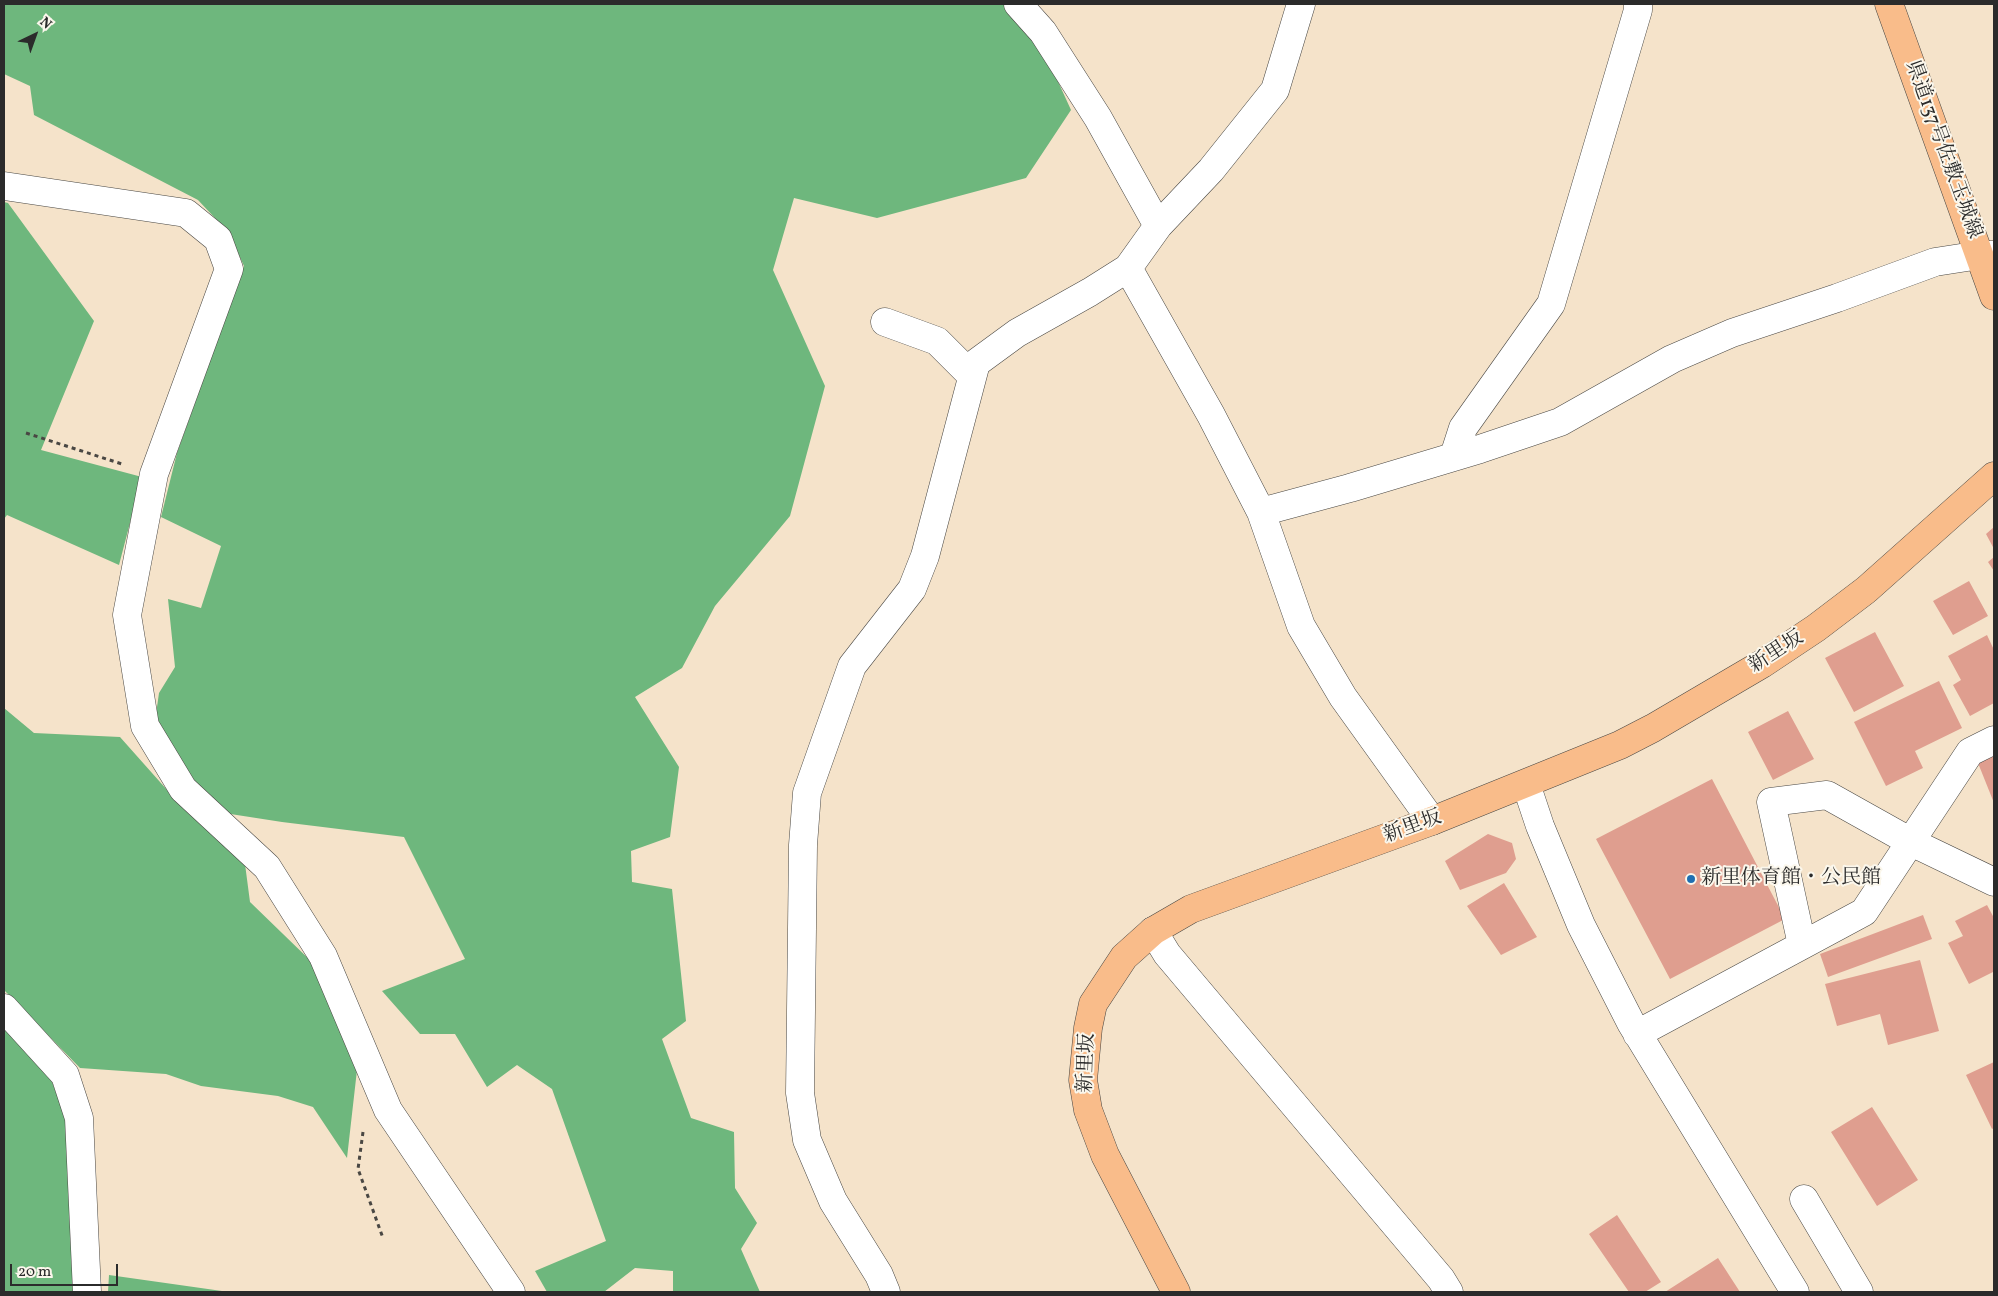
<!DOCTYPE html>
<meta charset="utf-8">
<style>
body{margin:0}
#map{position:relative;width:1998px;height:1296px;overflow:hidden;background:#f5e3ca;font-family:Vollkorn,serif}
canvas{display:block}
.frame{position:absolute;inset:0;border:5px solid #2b2b2b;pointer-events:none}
.north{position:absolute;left:10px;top:10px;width:50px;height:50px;-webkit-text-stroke:4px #fbf7ec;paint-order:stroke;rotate:42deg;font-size:14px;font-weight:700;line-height:20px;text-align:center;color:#2b2b2b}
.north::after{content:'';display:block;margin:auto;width:18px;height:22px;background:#2b2b2b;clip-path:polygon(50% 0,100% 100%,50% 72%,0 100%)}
.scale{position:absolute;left:10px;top:1264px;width:108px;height:22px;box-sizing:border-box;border:2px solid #2b2b2b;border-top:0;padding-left:6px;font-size:15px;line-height:18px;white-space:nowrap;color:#2b2b2b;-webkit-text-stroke:4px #fbf7ec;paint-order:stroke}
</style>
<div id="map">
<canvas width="1998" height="1296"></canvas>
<div class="frame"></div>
<div class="north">N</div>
<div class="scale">20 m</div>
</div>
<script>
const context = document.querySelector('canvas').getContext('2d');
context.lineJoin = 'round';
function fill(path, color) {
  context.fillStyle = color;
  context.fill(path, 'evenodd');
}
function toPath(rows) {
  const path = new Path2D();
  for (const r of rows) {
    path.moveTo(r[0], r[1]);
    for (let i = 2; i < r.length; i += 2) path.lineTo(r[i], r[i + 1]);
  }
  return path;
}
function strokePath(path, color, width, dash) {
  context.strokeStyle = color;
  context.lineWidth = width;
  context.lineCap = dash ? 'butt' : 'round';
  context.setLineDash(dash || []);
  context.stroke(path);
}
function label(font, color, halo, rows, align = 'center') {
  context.font = font + ' Vollkorn,"Noto Serif JP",serif';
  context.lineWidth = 4;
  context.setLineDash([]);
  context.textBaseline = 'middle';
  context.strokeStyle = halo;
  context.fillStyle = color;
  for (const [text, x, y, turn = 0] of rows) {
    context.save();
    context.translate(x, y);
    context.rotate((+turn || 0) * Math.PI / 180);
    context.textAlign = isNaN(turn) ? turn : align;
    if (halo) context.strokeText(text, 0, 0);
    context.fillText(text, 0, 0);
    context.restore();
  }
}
fill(toPath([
 [4,4,1004,4,1045,53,1071,110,1026,178,877,218,794,198,773,270,825,386,790,516,715,606,682,668,635,697,679,767,670,837,631,851,632,882,672,889,686,1021,662,1039,691,1118,734,1132,735,1188,757,1223,741,1249,760,1292,673,1292,673,1271,635,1268,604,1292,547,1292,535,1271,606,1241,552,1089,517,1065,487,1087,455,1034,420,1034,382,991,465,959,404,837,282,822,224,813,188,781,155,721,159,693,175,667,168,599,201,608,221,546,161,517,177,453,244,266,228,232,198,200,34,115,30,86,4,74],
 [4,202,8,203,94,321,41,450,142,477,119,565,7,515,4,519],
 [4,708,34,733,120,737,176,800,245,864,250,902,315,965,357,1070,347,1158,313,1107,278,1096,201,1086,166,1074,80,1068,4,990],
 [4,1026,50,1076,66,1120,73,1292,4,1292],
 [109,1275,229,1292,108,1292]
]), '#6eb77d');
fill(toPath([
 [1994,527,1994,549,1986,534],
 [1994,557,1994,571,1988,562],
 [1969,581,1988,616,1953,635,1933,601],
 [1875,632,1904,686,1854,712,1825,658],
 [1987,635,1994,650,1994,703,1970,716,1953,685,1961,680,1948,656],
 [1939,681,1962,728,1915,751,1923,768,1886,786,1854,722],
 [1788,711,1814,759,1773,780,1748,732],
 [1994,756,1994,803,1978,763],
 [1712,779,1785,919,1670,979,1596,839],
 [1488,834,1512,843,1516,859,1506,873,1460,890,1445,861],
 [1504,883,1537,937,1501,955,1467,906],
 [1987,905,1994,918,1994,975,1993,972,1969,984,1948,943,1963,936,1955,921],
 [1923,915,1932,939,1828,977,1820,954],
 [1920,960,1939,1031,1888,1045,1880,1014,1837,1026,1825,984],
 [1994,1062,1994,1128,1992,1129,1966,1075],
 [1872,1107,1918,1180,1877,1206,1831,1132],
 [1617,1215,1661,1282,1645,1292,1629,1292,1589,1234],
 [1718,1258,1740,1292,1665,1292]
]), '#df9e8f');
const minor = toPath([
 [1018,4,1043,32,1098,118,1158,226],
 [4,186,186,213,218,239,229,269,154,474,127,615,145,726,183,789,267,867,323,956,388,1110,511,1292],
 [1128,268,1211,415,1261,512],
 [885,322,937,341,972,376],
 [1454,456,1463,428,1551,304,1638,10,1638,4],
 [1526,784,1540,826,1581,925,1631,1023,1795,1292],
 [1432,821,1343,697,1301,626,1261,512,1350,488,1480,449,1560,422,1672,359,1732,333,1837,298,1935,262,1980,255,1994,255],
 [1153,931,1167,954,1441,1279,1449,1292],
 [1802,945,1771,802,1827,795,1911,842,1994,882],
 [4,1008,65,1075,79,1118,87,1292],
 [1637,1034,1864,912,1970,752,1994,740],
 [1804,1199,1859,1292],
 [886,1292,879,1275,833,1201,807,1140,800,1093,803,845,807,793,852,666,912,589,925,556,976,363,1017,333,1090,292,1128,268,1158,226,1211,170,1275,90,1301,4]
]);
const major = toPath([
 [1889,4,1994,296],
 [1176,1292,1105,1155,1088,1110,1083,1080,1088,1028,1093,1004,1124,957,1153,931,1191,909,1432,821,1620,745,1653,728,1762,664,1816,628,1866,590,1994,476]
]);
strokePath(minor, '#494743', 29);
strokePath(major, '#494743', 29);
strokePath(toPath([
 [26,433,122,464],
 [363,1132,358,1169,383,1238]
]), '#494743', 3, [4, 4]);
strokePath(minor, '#fff', 28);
strokePath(major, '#f9bc8a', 28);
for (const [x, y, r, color] of [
 [1691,879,5,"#1f6fb2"]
]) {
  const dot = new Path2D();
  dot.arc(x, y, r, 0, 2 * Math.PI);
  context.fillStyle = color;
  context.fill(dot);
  strokePath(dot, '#fbf7ec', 2);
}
label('20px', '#2b2b2b', '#fbf7ec', [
 ["県道137号佐敷玉城線",1942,150,70],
 ["新里坂",1777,653,-33],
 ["新里坂",1413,828,-20],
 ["新里坂",1088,1063,-88]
]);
label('20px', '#2b2b2b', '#fbf7ec', [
 ["新里体育館・公民館",1701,879]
], 'left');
</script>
